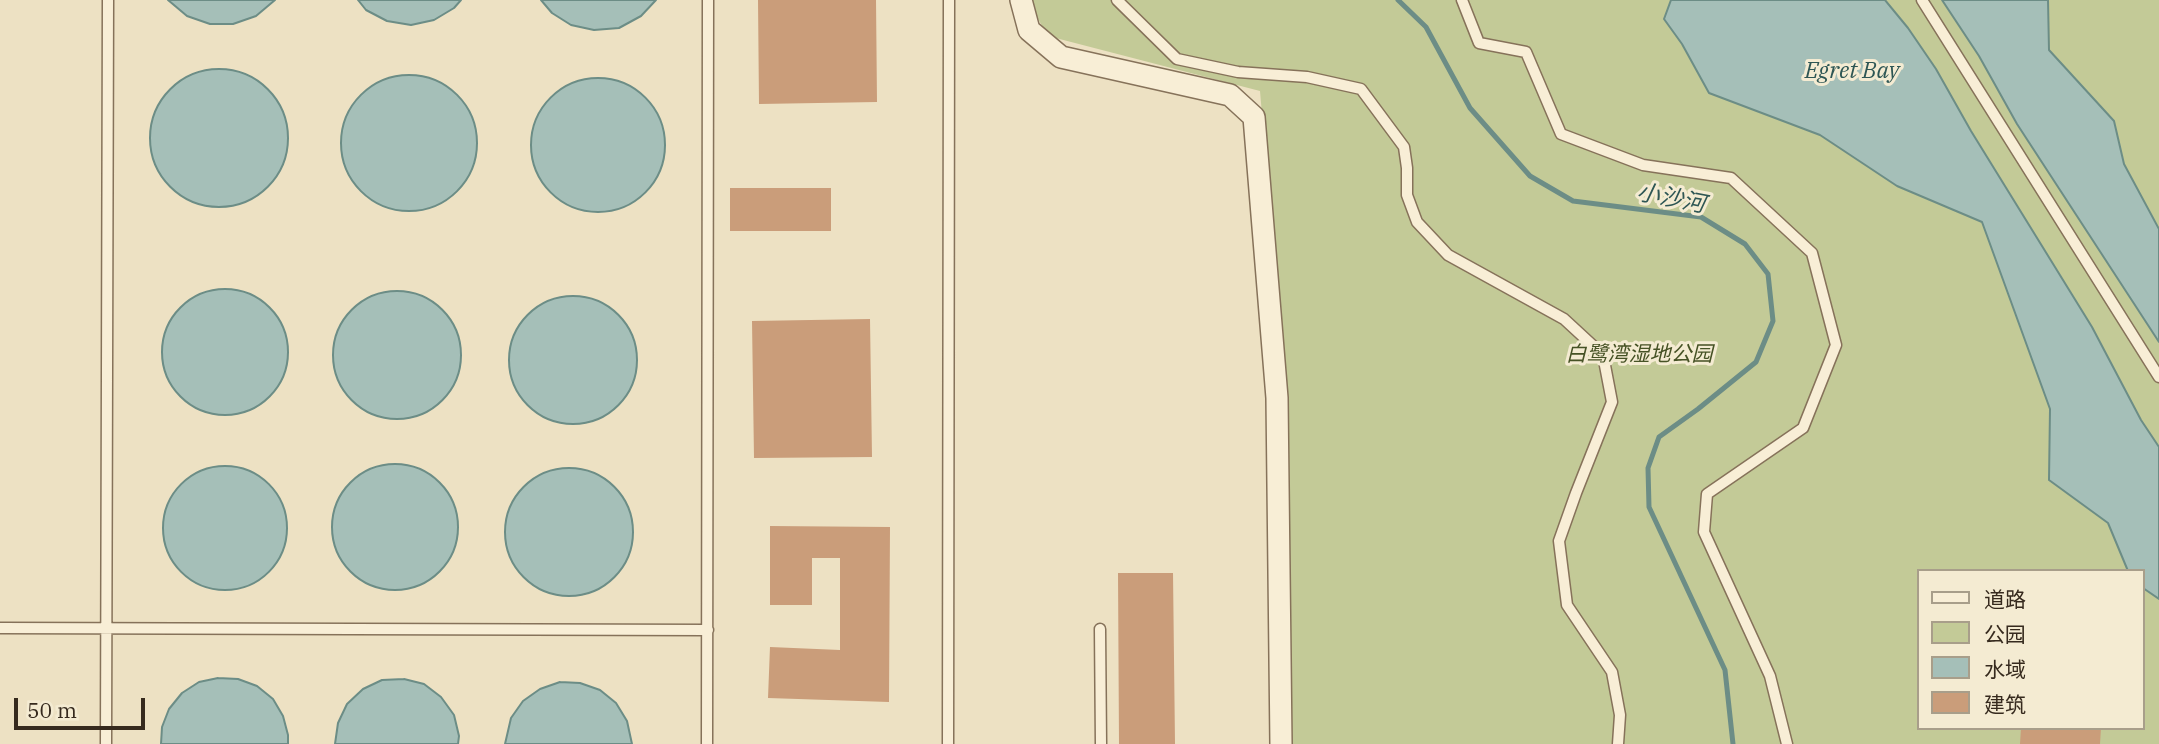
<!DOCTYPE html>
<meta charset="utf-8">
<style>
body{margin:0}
#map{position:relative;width:2159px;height:744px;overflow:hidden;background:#ede1c3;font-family:"IBM Plex Serif","Noto Sans SC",serif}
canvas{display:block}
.legend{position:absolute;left:1917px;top:569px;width:228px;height:161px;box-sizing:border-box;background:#f4ebd2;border:2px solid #a89e8a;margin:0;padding:9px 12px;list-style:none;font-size:21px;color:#362a1e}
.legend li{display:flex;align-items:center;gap:14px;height:35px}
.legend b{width:35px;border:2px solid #a89e8a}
.scale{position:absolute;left:14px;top:698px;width:131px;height:32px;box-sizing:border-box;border:4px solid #362a1e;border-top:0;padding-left:9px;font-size:21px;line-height:24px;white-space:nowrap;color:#362a1e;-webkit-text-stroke:5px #f4ebd2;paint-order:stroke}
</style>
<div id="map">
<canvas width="2159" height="744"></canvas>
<ul class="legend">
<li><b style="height:9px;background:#f8eed6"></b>道路</li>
<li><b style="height:19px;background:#c3ca97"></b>公园</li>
<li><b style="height:19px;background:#a5bfb8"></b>水域</li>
<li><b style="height:19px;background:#ca9d7a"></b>建筑</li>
</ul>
<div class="scale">50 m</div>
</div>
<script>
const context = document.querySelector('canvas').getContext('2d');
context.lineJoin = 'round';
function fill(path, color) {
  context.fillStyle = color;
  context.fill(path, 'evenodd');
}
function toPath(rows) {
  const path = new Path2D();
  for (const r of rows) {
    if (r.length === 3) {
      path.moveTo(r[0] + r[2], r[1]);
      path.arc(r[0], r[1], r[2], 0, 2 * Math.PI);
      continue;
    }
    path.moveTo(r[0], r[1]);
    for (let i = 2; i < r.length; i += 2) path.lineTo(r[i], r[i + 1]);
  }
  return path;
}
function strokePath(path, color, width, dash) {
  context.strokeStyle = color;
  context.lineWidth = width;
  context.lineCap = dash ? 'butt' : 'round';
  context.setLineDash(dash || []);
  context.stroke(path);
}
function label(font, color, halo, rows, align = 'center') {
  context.font = font + ' "IBM Plex Serif","Noto Sans SC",serif';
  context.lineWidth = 6;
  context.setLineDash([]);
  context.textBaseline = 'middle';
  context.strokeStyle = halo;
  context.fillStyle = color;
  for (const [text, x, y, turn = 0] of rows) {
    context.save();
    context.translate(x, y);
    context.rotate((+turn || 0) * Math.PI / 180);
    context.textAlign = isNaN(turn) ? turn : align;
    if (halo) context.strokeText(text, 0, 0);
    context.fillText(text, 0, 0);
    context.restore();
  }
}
fill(toPath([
 [1027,0,2159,0,2159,744,1292,744,1286,397,1260,91,1048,36],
 [1919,571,2143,571,2143,728,1919,728]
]), '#c3ca97');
const water = toPath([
 [168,0,275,0,256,16,233,24,210,24,187,16,168,0],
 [358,0,461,0,454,8,434,20,411,25,387,21,366,10,358,0],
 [541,0,656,0,641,16,619,28,594,30,571,25,552,13,541,0],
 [1671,0,1885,0,1908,28,1936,69,1971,131,2092,327,2141,420,2159,447,2159,599,2143,588,2143,571,2128,571,2108,523,2049,480,2050,409,1982,222,1897,186,1820,135,1709,93,1682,44,1664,19,1671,0],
 [1942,0,2048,0,2049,50,2114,121,2124,164,2159,229,2159,342,2017,124,1979,56,1942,0],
 [219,138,69],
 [409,143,68],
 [598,145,67],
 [225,352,63],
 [397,355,64],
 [573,360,64],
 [395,527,63],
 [225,528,62],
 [569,532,64],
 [218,678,238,679,257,686,273,699,283,716,288,735,288,744,161,744,162,727,169,709,182,693,199,682,218,678],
 [404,679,424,684,441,697,454,715,459,736,458,744,335,744,338,723,347,704,363,689,382,680,404,679],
 [560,682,580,683,600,690,616,703,627,721,632,744,505,744,511,718,523,701,540,689,560,682]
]);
fill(water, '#a5bfb8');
strokePath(water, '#6c8d86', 2);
strokePath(toPath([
 [1398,0,1426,27,1470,108,1530,176,1573,201,1701,217,1745,244,1768,274,1773,321,1756,362,1698,409,1659,437,1648,468,1649,507,1725,670,1733,744]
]), '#6c8d86', 5);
fill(toPath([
 [758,0,876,0,877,102,759,104],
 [730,188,831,188,831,231,730,231],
 [870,319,872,457,754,458,752,321],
 [770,526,890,527,889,702,768,698,770,647,840,650,840,558,812,558,812,605,770,605],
 [1118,573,1173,573,1175,744,1119,744],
 [2021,728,2101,728,2100,744,2020,744]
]), '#ca9d7a');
const service = toPath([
 [1117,0,1177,59,1238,72,1307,77,1361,89,1404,147,1407,168,1407,195,1417,222,1448,255,1564,319,1603,355,1612,402,1576,493,1559,541,1567,605,1612,672,1620,715,1618,744],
 [1462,0,1479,43,1526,52,1561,134,1643,165,1731,178,1812,253,1836,345,1803,428,1707,494,1704,532,1770,676,1787,744],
 [1922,0,2159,377],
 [0,628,708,630],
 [1100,629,1101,744],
 [106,744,108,0],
 [707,744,708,0],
 [948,744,949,0]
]);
const minor = toPath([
 [1021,0,1029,30,1061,57,1230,95,1254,117,1277,398,1281,744]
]);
strokePath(service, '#86725a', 13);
strokePath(minor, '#86725a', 24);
strokePath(service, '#f8eed6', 10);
strokePath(minor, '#f8eed6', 21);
label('italic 21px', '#465225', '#f4ebd2', [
 ["白鹭湾湿地公园",1639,355]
]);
label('italic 23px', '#2e5654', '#f4ebd2', [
 ["Egret Bay",1852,71],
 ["小沙河",1671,199,11]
]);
</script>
